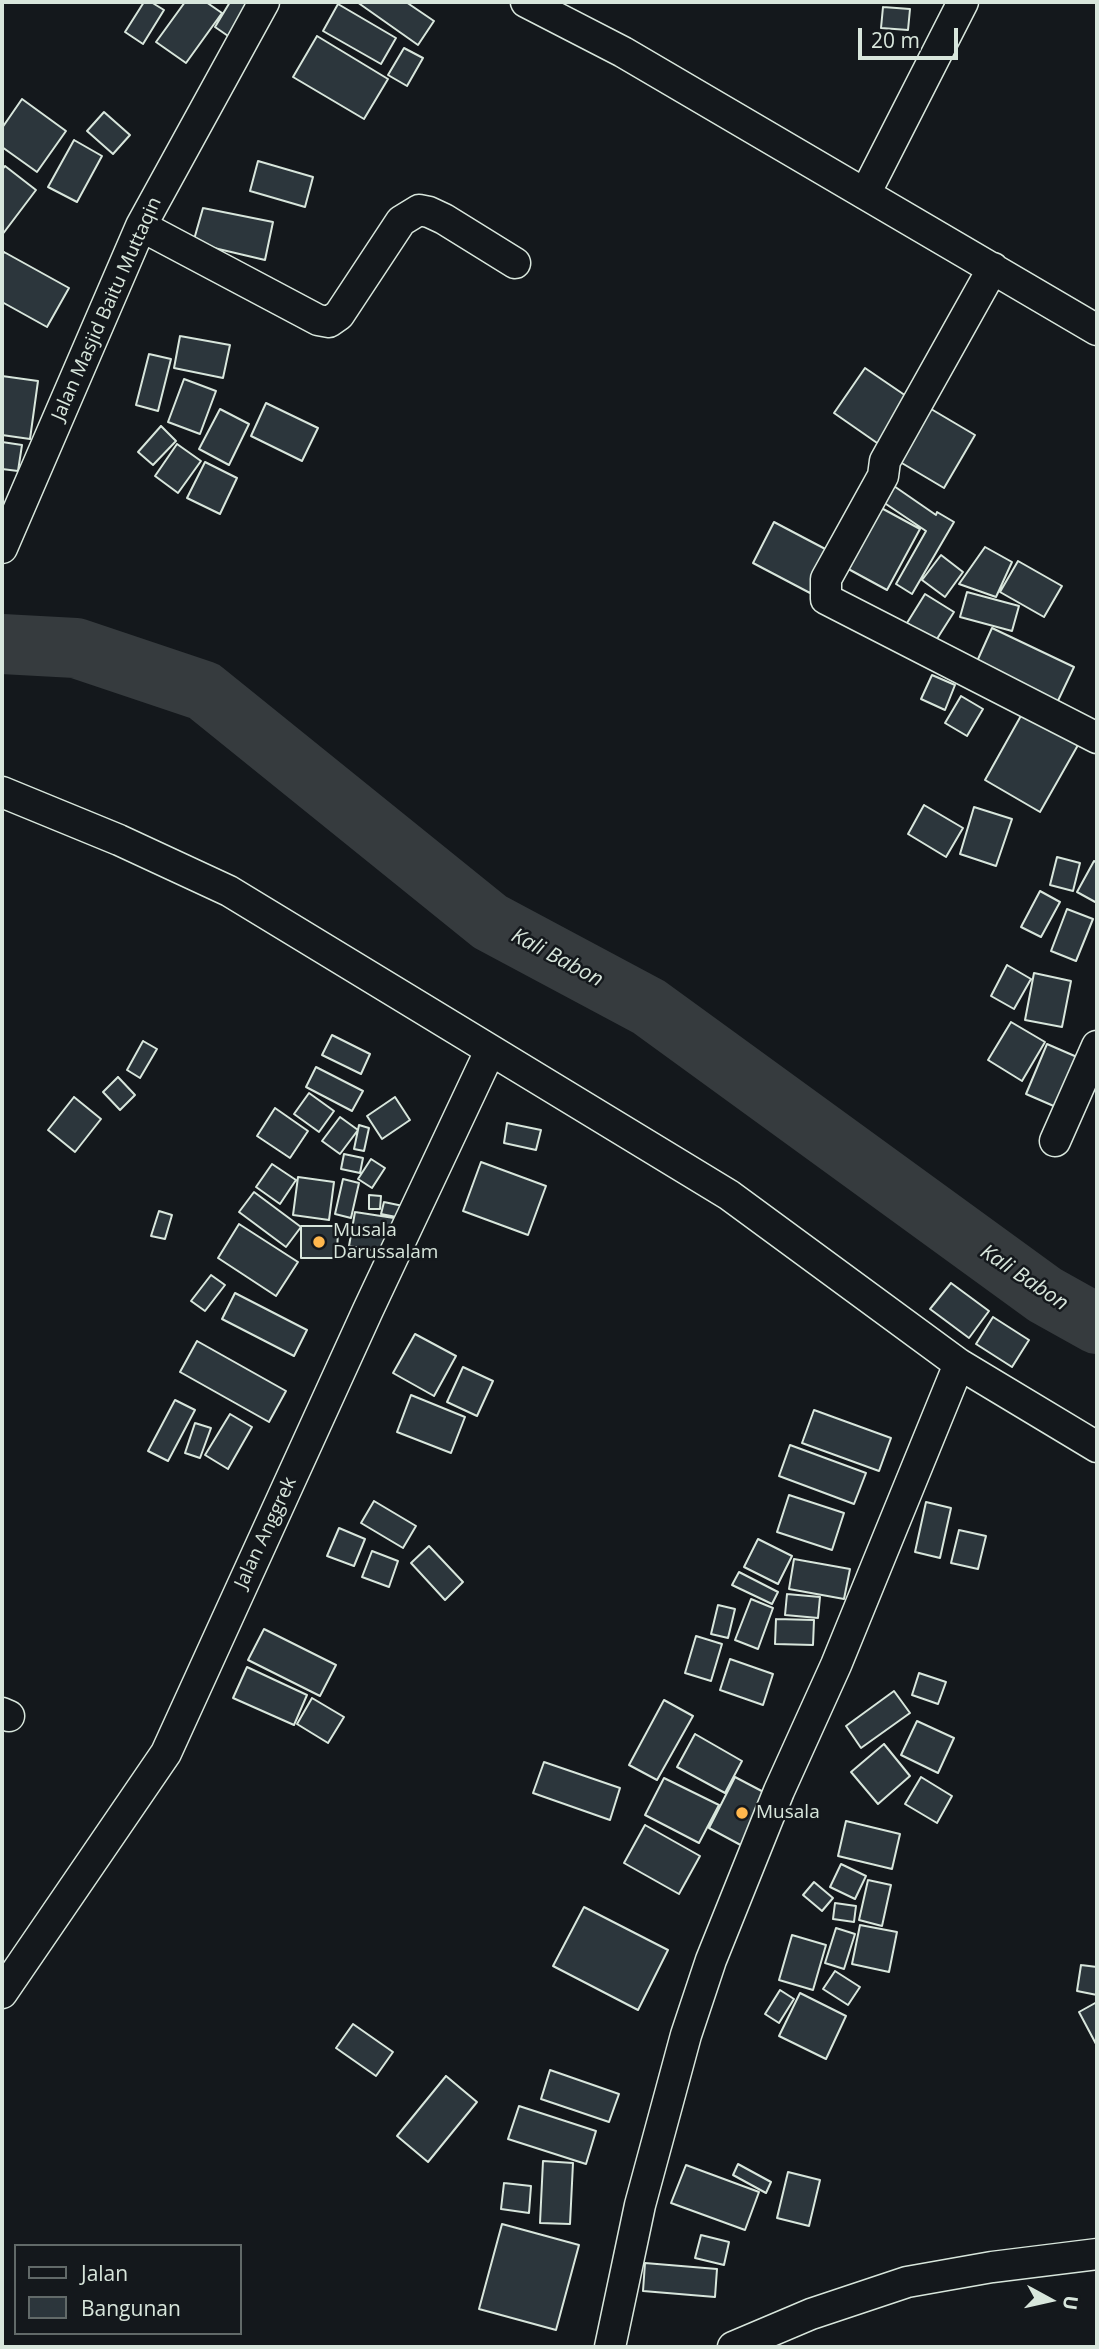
<!DOCTYPE html>
<style>
body{margin:0}
#map{position:relative;width:1099px;height:2349px;overflow:hidden;background:#14181c;font-family:"Open Sans",sans-serif}
canvas{display:block}
.frame{position:absolute;inset:0;border:4px solid #d8e6dc;pointer-events:none}
.legend{position:absolute;left:14px;top:2244px;width:228px;height:91px;box-sizing:border-box;background:#14181c;border:2px solid #626a69;margin:0;padding:9px 12px;list-style:none;font-size:21px;color:#d8e6dc}
.legend li{display:flex;align-items:center;gap:14px;height:35px}
.legend b{width:35px;border:2px solid #626a69}
.north{position:absolute;left:1015px;top:2265px;width:70px;height:70px;-webkit-text-stroke:5px #14181c;paint-order:stroke;rotate:98deg;font-size:19px;font-weight:700;line-height:28px;text-align:center;color:#d8e6dc}
.north::after{content:'';display:block;margin:auto;width:24px;height:32px;background:#d8e6dc;clip-path:polygon(50% 0,100% 100%,50% 72%,0 100%)}
.scale{position:absolute;left:858px;top:28px;width:100px;height:32px;box-sizing:border-box;border:4px solid #d8e6dc;border-top:0;padding-left:9px;font-size:21px;line-height:24px;white-space:nowrap;color:#d8e6dc;-webkit-text-stroke:5px #14181c;paint-order:stroke}
</style>
<div id="map">
<canvas width="1099" height="2349"></canvas>
<div class="frame"></div>
<ul class="legend">
<li><b style="height:9px;background:#14181c"></b>Jalan</li>
<li><b style="height:19px;background:#2c363c"></b>Bangunan</li>
</ul>
<div class="north">U</div>
<div class="scale">20 m</div>
</div>
<script>
const context = document.querySelector('canvas').getContext('2d');
context.lineJoin = 'round';
function toPath(rows) {
  const path = new Path2D();
  for (const r of rows) {
    path.moveTo(r[0], r[1]);
    for (let i = 2; i < r.length; i += 2) path.lineTo(r[i], r[i + 1]);
  }
  return path;
}
function strokePath(path, color, width, dash) {
  context.strokeStyle = color;
  context.lineWidth = width;
  context.lineCap = dash ? 'butt' : 'round';
  context.setLineDash(dash || []);
  context.stroke(path);
}
function fill(path, color) {
  context.fillStyle = color;
  context.fill(path, 'evenodd');
}
function label(font, color, halo, rows, align = 'center') {
  context.font = font + ' "Open Sans",sans-serif';
  context.lineWidth = 5;
  context.setLineDash([]);
  context.textBaseline = 'middle';
  context.strokeStyle = halo;
  context.fillStyle = color;
  for (const [text, x, y, turn = 0] of rows) {
    context.save();
    context.translate(x, y);
    context.rotate((+turn || 0) * Math.PI / 180);
    context.textAlign = isNaN(turn) ? turn : align;
    if (halo) context.strokeText(text, 0, 0);
    context.fillText(text, 0, 0);
    context.restore();
  }
}
strokePath(toPath([
 [2,644,76,648,204,691,490,922,649,1007,1045,1295,1097,1324]
]), '#363b3e', 60);
const building = toPath([
 [144,2,151,2,164,10,143,44,125,32,144,2],
 [185,2,206,2,222,13,186,63,156,42,185,2],
 [230,2,253,2,231,38,215,27,230,2],
 [357,2,406,2,434,21,418,45,357,2],
 [338,4,396,38,381,64,323,31,338,4],
 [883,7,910,9,908,30,881,28,883,7],
 [317,36,388,79,364,119,293,77,317,36],
 [404,48,423,58,407,86,388,75,404,48],
 [22,99,66,131,37,172,2,147,2,128,22,99],
 [104,112,130,135,113,154,87,131,104,112],
 [74,140,102,156,77,202,48,187,74,140],
 [258,161,313,177,305,207,250,191,258,161],
 [5,166,36,190,2,235,2,170,5,166],
 [203,208,273,222,265,260,193,243,203,208],
 [4,252,69,288,47,327,2,302,2,256,4,252],
 [180,336,230,345,223,378,174,368,180,336],
 [149,354,171,359,158,411,136,405,149,354],
 [865,368,912,400,880,445,834,413,865,368],
 [2,376,38,381,30,439,2,435,2,376],
 [184,379,216,391,200,434,168,422,184,379],
 [266,403,318,428,302,461,251,436,266,403],
 [926,406,975,435,944,488,895,459,926,406],
 [220,409,249,424,229,465,199,449,220,409],
 [161,426,176,441,153,465,138,452,161,426],
 [2,442,22,445,18,471,2,469,2,442],
 [177,444,201,461,178,493,155,476,177,444],
 [205,462,237,478,220,514,187,498,205,462],
 [891,484,936,515,937,512,954,522,912,594,896,584,926,531,880,500,891,484],
 [874,504,920,529,887,590,841,565,874,504],
 [774,522,831,552,810,593,753,563,774,522],
 [985,547,1012,562,996,597,959,584,985,547],
 [941,555,963,572,945,597,922,580,941,555],
 [1018,561,1062,586,1044,617,1000,592,1018,561],
 [967,592,1019,606,1012,631,960,617,967,592],
 [925,594,954,612,935,642,907,623,925,594],
 [992,628,1074,667,1055,707,974,668,992,628],
 [932,675,955,685,945,710,921,699,932,675],
 [961,696,983,709,967,736,945,723,961,696],
 [1027,705,1082,738,1040,812,985,780,1027,705],
 [924,805,963,828,946,857,908,834,924,805],
 [974,807,1012,819,996,866,960,854,974,807],
 [1057,857,1080,863,1073,891,1050,885,1057,857],
 [1094,861,1097,863,1097,903,1077,892,1094,861],
 [1040,891,1060,902,1041,937,1021,927,1040,891],
 [1067,909,1093,919,1076,961,1051,951,1067,909],
 [1007,965,1031,979,1014,1009,991,996,1007,965],
 [1034,973,1071,981,1062,1027,1025,1020,1034,973],
 [1011,1022,1045,1042,1022,1081,988,1060,1011,1022],
 [332,1035,370,1054,361,1074,322,1055,332,1035],
 [143,1041,157,1049,140,1078,127,1070,143,1041],
 [1047,1044,1077,1057,1056,1107,1026,1094,1047,1044],
 [316,1067,363,1091,352,1111,306,1087,316,1067],
 [118,1077,135,1095,120,1110,103,1092,118,1077],
 [309,1093,334,1111,319,1132,294,1114,309,1093],
 [74,1097,101,1119,75,1152,48,1130,74,1097],
 [395,1097,410,1120,382,1139,367,1116,395,1097],
 [275,1108,308,1131,290,1158,257,1136,275,1108],
 [340,1117,358,1130,340,1154,322,1141,340,1117],
 [507,1123,541,1130,536,1150,504,1143,507,1123],
 [359,1125,369,1128,364,1151,354,1149,359,1125],
 [344,1154,363,1158,360,1173,341,1169,344,1154],
 [371,1159,385,1168,372,1188,358,1179,371,1159],
 [481,1162,546,1186,528,1235,463,1211,481,1162],
 [272,1164,296,1180,280,1204,256,1187,272,1164],
 [298,1177,334,1182,329,1220,293,1215,298,1177],
 [343,1179,359,1183,351,1218,335,1214,343,1179],
 [254,1192,301,1227,286,1247,239,1212,254,1192],
 [369,1195,381,1196,380,1209,369,1209,369,1195],
 [384,1202,403,1206,401,1218,381,1214,384,1202],
 [159,1211,172,1215,165,1239,151,1236,159,1211],
 [355,1212,394,1218,388,1253,349,1246,355,1212],
 [239,1224,298,1262,276,1296,218,1258,239,1224],
 [301,1226,338,1226,337,1258,301,1258,301,1226],
 [211,1275,225,1285,205,1311,191,1301,211,1275],
 [951,1283,989,1311,969,1338,930,1309,951,1283],
 [235,1293,307,1330,294,1356,222,1319,235,1293],
 [993,1317,1029,1340,1012,1367,976,1344,993,1317],
 [415,1334,456,1356,434,1396,393,1373,415,1334],
 [197,1341,286,1391,269,1422,180,1372,197,1341],
 [463,1367,493,1381,477,1416,447,1402,463,1367],
 [411,1395,465,1417,451,1453,397,1432,411,1395],
 [175,1400,195,1410,168,1461,148,1451,175,1400],
 [814,1410,891,1438,879,1471,802,1443,814,1410],
 [230,1414,252,1427,228,1469,205,1455,230,1414],
 [195,1423,211,1428,200,1458,185,1453,195,1423],
 [790,1445,866,1473,854,1504,779,1476,790,1445],
 [789,1495,844,1513,832,1550,777,1532,789,1495],
 [374,1501,416,1526,403,1548,361,1523,374,1501],
 [926,1502,951,1508,940,1558,915,1552,926,1502],
 [339,1528,365,1539,354,1566,327,1556,339,1528],
 [959,1530,986,1536,978,1569,951,1563,959,1530],
 [758,1539,792,1556,778,1584,744,1567,758,1539],
 [429,1546,463,1582,445,1600,411,1563,429,1546],
 [372,1551,398,1561,389,1587,362,1577,372,1551],
 [794,1559,850,1569,844,1599,789,1589,794,1559],
 [739,1572,778,1592,772,1604,732,1585,739,1572],
 [787,1594,820,1597,818,1618,785,1615,787,1594],
 [751,1599,773,1608,758,1649,735,1640,751,1599],
 [718,1605,735,1609,728,1638,711,1634,718,1605],
 [776,1619,814,1620,813,1645,775,1644,776,1619],
 [264,1629,336,1665,320,1696,248,1660,264,1629],
 [696,1636,722,1644,711,1681,685,1673,696,1636],
 [730,1659,773,1674,763,1705,720,1690,730,1659],
 [247,1667,307,1695,294,1725,233,1698,247,1667],
 [919,1673,946,1682,938,1704,912,1695,919,1673],
 [894,1691,910,1713,861,1748,846,1726,894,1691],
 [312,1698,344,1717,328,1743,297,1724,312,1698],
 [664,1700,693,1716,657,1780,629,1765,664,1700],
 [917,1721,954,1738,938,1773,901,1755,917,1721],
 [695,1734,742,1761,725,1793,677,1767,695,1734],
 [884,1744,910,1776,878,1804,851,1772,884,1744],
 [544,1762,620,1788,610,1820,533,1793,544,1762],
 [735,1777,775,1798,748,1849,709,1828,735,1777],
 [921,1777,952,1796,937,1823,905,1804,921,1777],
 [664,1778,719,1805,699,1843,645,1815,664,1778],
 [846,1821,900,1834,892,1869,838,1856,846,1821],
 [645,1825,700,1856,679,1894,624,1863,645,1825],
 [841,1864,866,1876,855,1899,830,1887,841,1864],
 [868,1880,891,1885,882,1926,859,1920,868,1880],
 [814,1882,833,1898,822,1911,803,1895,814,1882],
 [835,1903,856,1906,854,1922,833,1919,835,1903],
 [584,1907,668,1950,638,2010,553,1966,584,1907],
 [860,1925,897,1932,889,1972,852,1964,860,1925],
 [836,1928,855,1934,844,1969,825,1963,836,1928],
 [792,1935,826,1945,813,1990,779,1980,792,1935],
 [1081,1965,1097,1967,1097,1995,1077,1991,1081,1965],
 [835,1971,860,1987,848,2005,823,1989,835,1971],
 [780,1990,794,1999,779,2023,765,2014,780,1990],
 [800,1993,846,2016,826,2059,779,2036,800,1993],
 [1097,2002,1097,2043,1096,2044,1079,2012,1097,2002],
 [353,2024,393,2052,376,2076,336,2048,353,2024],
 [550,2070,619,2094,609,2122,541,2099,550,2070],
 [446,2076,477,2102,428,2162,397,2136,446,2076],
 [519,2106,596,2131,586,2164,508,2139,519,2106],
 [543,2161,573,2163,570,2224,540,2223,543,2161],
 [738,2164,771,2182,766,2193,733,2175,738,2164],
 [686,2165,759,2192,745,2230,671,2203,686,2165],
 [788,2172,820,2180,809,2226,777,2218,788,2172],
 [504,2183,531,2186,529,2213,501,2209,504,2183],
 [502,2224,579,2245,556,2330,479,2309,502,2224],
 [701,2235,729,2242,724,2265,695,2258,701,2235],
 [645,2263,717,2269,715,2297,643,2291,645,2263]
]);
fill(building, '#2c363c');
strokePath(building, '#d8e6dc', 2);
const street = toPath([
 [526,2,623,52,1097,330],
 [865,194,963,2],
 [141,226,318,320,329,322,339,315,401,221,419,210,429,212,444,219,515,263],
 [993,268,885,461,883,476,826,579,826,599,1097,738],
 [2,548,141,226,264,2],
 [2,792,119,840,229,891,729,1195,959,1364,1097,1447],
 [1055,1141,1097,1046],
 [2,1713,9,1716],
 [2,1993,166,1753,368,1310,490,1051],
 [610,2347,640,2205,686,2035,711,1960,779,1791,836,1665,959,1364],
 [733,2347,811,2314,907,2282,992,2267,1097,2254]
]);
strokePath(street, '#d8e6dc', 33);
strokePath(street, '#14181c', 30);
for (const [x, y, r, color] of [
 [319,1242,7,"#ffb74d"],
 [742,1813,7,"#ffb74d"]
]) {
  const dot = new Path2D();
  dot.arc(x, y, r, 0, 2 * Math.PI);
  context.fillStyle = color;
  context.fill(dot);
  strokePath(dot, '#14181c', 2.5);
}
label('19px', '#d8e6dc', '#14181c', [
 ["Jalan Masjid Baitu Muttaqin",107,309,-66],
 ["Jalan Anggrek",266,1533,-65]
]);
label('19px', '#d8e6dc', '#14181c', [
 ["Musala",333,1231],
 ["Darussalam",333,1253],
 ["Musala",756,1813]
], 'left');
label('italic 21px', '#d8e6dc', '#14181c', [
 ["Kali Babon",557,958,28],
 ["Kali Babon",1024,1278,34]
]);
</script>
